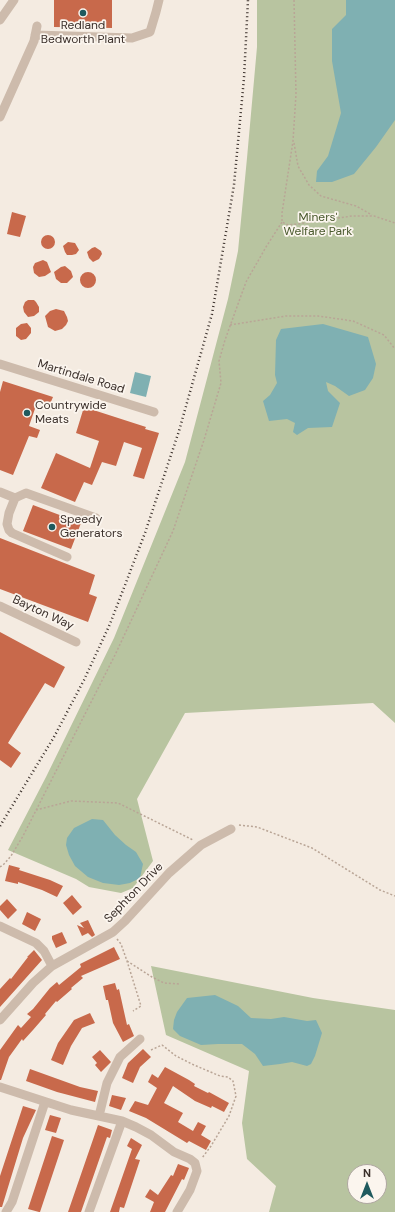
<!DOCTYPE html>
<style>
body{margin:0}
#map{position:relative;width:395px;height:1212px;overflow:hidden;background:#f4ebe1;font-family:"DM Sans",sans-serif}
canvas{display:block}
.north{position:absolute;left:347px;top:1164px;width:40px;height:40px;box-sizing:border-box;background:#fbf5ee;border:1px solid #aea6a0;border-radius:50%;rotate:0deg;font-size:11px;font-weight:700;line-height:16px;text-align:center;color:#3b302b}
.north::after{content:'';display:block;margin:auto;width:14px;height:18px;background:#1f5a5e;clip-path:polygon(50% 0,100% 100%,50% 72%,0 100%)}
</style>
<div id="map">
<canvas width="395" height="1212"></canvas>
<div class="north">N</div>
</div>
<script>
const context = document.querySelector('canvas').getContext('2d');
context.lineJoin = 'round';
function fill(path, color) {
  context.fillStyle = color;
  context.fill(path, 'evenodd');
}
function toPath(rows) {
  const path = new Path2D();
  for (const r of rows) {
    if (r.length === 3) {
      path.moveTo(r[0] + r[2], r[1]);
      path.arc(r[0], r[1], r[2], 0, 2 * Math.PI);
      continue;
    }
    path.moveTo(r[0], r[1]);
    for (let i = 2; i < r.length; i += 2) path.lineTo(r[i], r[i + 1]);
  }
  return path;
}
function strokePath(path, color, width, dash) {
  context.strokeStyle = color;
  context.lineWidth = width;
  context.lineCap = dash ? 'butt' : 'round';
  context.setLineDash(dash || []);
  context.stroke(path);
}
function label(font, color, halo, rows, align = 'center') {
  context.font = font + ' "DM Sans",sans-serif';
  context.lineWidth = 3.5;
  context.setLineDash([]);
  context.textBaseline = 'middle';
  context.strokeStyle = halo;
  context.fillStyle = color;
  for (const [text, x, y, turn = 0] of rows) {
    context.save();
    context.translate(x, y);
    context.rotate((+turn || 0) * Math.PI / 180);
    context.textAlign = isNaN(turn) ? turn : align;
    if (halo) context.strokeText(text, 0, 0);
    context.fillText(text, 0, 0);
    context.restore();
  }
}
fill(toPath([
 [257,0,395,0,395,723,373,703,185,713,137,799,153,861,133,888,121,893,89,887,76,879,8,850,46,777,114,638,185,462,228,299,238,251,247,158,257,47],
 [151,966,313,998,395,1010,395,1212,269,1212,276,1186,247,1159,242,1123,249,1071,166,1035],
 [355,1172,379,1172,379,1196,355,1196]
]), '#b8c4a0');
fill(toPath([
 [346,0,395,0,395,120,376,147,354,174,332,182,316,182,317,171,328,156,341,113,332,61,332,29,346,15],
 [323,324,368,337,376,364,373,378,365,390,349,396,335,386,326,382,328,391,340,403,332,427,308,428,297,435,293,432,295,423,287,419,269,421,263,401,270,395,277,383,275,375,276,340,281,329],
 [135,372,151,376,146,397,130,393],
 [92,819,103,820,115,835,126,845,136,852,143,864,140,878,130,883,119,885,103,883,88,877,75,866,69,855,66,845,67,838,74,828],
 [215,995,238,1006,251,1018,271,1019,284,1017,307,1021,316,1020,322,1033,315,1056,311,1064,307,1066,292,1062,280,1064,263,1066,255,1054,242,1044,218,1044,201,1045,180,1036,173,1029,174,1020,177,1012,187,998]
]), '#7fb0b2');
fill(toPath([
 [54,0,112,0,112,28,54,27],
 [12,212,26,216,20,237,7,234],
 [48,242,7],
 [68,242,75,243,79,250,76,254,72,255,67,255,65,252,63,246],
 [95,247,101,251,102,254,99,259,93,262,89,258,87,252,92,248],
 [43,260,47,262,51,272,45,276,39,277,34,273,33,267,35,263],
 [65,266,71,271,73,277,67,283,61,283,56,279,54,272,61,267],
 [88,280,8],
 [28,300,34,300,36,302,39,307,39,312,34,316,28,317,24,312,23,307,25,302],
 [56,309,64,311,67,317,68,321,66,325,62,329,55,331,48,327,45,316,50,311],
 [27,323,31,328,31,333,26,339,21,340,16,336,16,328,21,324],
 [3,381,53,397,50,404,38,400,29,426,40,430,37,438,29,436,13,475,0,470,0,392],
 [84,407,146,427,145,429,159,433,144,479,133,476,142,448,124,442,116,466,102,462,92,485,84,482,75,502,41,488,56,453,90,468,99,441,76,433],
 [33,505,81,523,71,549,23,531],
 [0,538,95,575,89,594,97,597,88,622,0,589],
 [0,632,65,667,54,688,45,683,8,743,21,753,11,768,0,760],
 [9,865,20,868,19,870,50,880,63,886,57,897,42,890,18,882,18,884,5,881],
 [72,895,82,907,73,915,63,903],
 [7,899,17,910,8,919,0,910,0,906],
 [27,912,41,919,35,931,22,924],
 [88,920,95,935,92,937,88,933,82,936,77,925,84,928,80,923],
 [62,932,67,943,56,948,52,939,52,936],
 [114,947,120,959,81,976,83,978,71,988,72,989,57,1002,56,1001,45,1014,46,1015,33,1030,23,1041,22,1039,9,1057,1,1080,0,1080,0,1050,18,1025,21,1028,31,1017,27,1014,33,1009,50,988,57,982,59,985,81,967,80,964],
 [34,950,42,960,0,1007,0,989,10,978,11,979,28,957,27,957],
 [115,983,117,990,119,989,127,1025,129,1024,134,1036,123,1042,113,1023,108,1000,106,1000,103,986],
 [90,1013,95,1023,82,1028,71,1046,63,1065,51,1060,58,1043,74,1020],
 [143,1049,151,1057,140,1067,133,1083,122,1078,128,1063],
 [100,1050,111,1062,101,1072,95,1065,97,1063,92,1057],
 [165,1067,189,1080,195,1084,194,1086,208,1093,209,1092,229,1103,224,1112,212,1106,211,1108,195,1101,173,1086,164,1103,183,1113,178,1122,193,1131,198,1122,206,1126,201,1135,211,1141,206,1150,189,1141,187,1143,146,1118,129,1111,135,1101,148,1105,157,1088,148,1082,152,1074,158,1078],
 [30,1069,80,1087,98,1091,95,1102,57,1092,26,1081],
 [112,1095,126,1098,121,1110,109,1106],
 [23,1106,36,1110,23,1138,2,1207,0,1207,0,1176],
 [50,1115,61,1118,56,1133,45,1130],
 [98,1125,112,1130,110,1138,107,1137,81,1212,68,1212],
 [52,1136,64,1140,40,1212,39,1212,28,1209],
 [131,1138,142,1145,135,1159,140,1160,124,1208,120,1207,119,1212,110,1212,132,1149,127,1146],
 [178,1164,189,1168,184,1180,182,1179,165,1212,150,1212,154,1202,145,1197,150,1189,158,1195,171,1175,173,1176]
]), '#c8694b');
strokePath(toPath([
 [294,0,296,94,293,141,282,213,282,222,288,225,298,224,352,216,374,216,395,223],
 [294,143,298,166,309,185,321,196,356,206,372,215],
 [230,325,286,316,318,316,353,321,384,335,395,349],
 [36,810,71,801,118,803,193,840],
 [239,825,257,827,312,848,380,890,395,896],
 [0,867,4,864,11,856,23,836,115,655,173,531,204,440,221,383,219,361,225,340,246,282,266,247,282,222],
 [117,939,121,944,127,961,141,1006,133,1011],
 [127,961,152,977,164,983,179,984],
 [151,1050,162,1045,176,1056,194,1065,220,1076,228,1077,233,1081,236,1096,229,1116,211,1146,202,1158]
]), '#b9a596', 1.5, [2, 2]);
strokePath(toPath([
 [0,20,14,0],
 [35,35,132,38,150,32,156,12,159,0],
 [0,117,34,41,37,26],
 [0,364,154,412],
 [0,492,15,498],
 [67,557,12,533,9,530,7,524,9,513,15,498,26,493,96,518],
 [0,606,76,642],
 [0,926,36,943,44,951,52,966],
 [0,1020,33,983,52,966,113,932,125,921,169,873,201,845,231,829],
 [0,1087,71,1110,122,1121,136,1127,151,1135,174,1152,190,1159,195,1163,197,1171,190,1190,177,1212],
 [99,1116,107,1083,120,1057,140,1039],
 [6,1212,12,1202,45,1102],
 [89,1212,122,1121]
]), '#cdbbac', 9);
strokePath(toPath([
 [0,826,54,737,84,680,110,624,145,533,179,431,212,314,234,185,244,78,248,0]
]), '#3b302b', 2.5, [1, 3]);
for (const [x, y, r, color] of [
 [83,13,4,"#1f5a5e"],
 [27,413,4,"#1f5a5e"],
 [52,527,4,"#1f5a5e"]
]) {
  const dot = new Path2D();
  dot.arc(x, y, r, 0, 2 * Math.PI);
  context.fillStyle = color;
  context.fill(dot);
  strokePath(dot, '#fbf5ee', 1.5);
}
label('12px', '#3b302b', '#fbf5ee', [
 ["Redland",83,26,"center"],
 ["Bedworth Plant",83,40,"center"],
 ["Countrywide",35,406],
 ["Meats",35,420],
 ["Speedy",60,520],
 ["Generators",60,534]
], 'left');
label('12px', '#4a5a2e', '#fbf5ee', [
 ["Miners'",318,218],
 ["Welfare Park",318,232]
]);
label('12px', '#3b302b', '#fbf5ee', [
 ["Martindale Road",81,377,17],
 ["Bayton Way",43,613,25],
 ["Sephton Drive",134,893,-46]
]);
</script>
